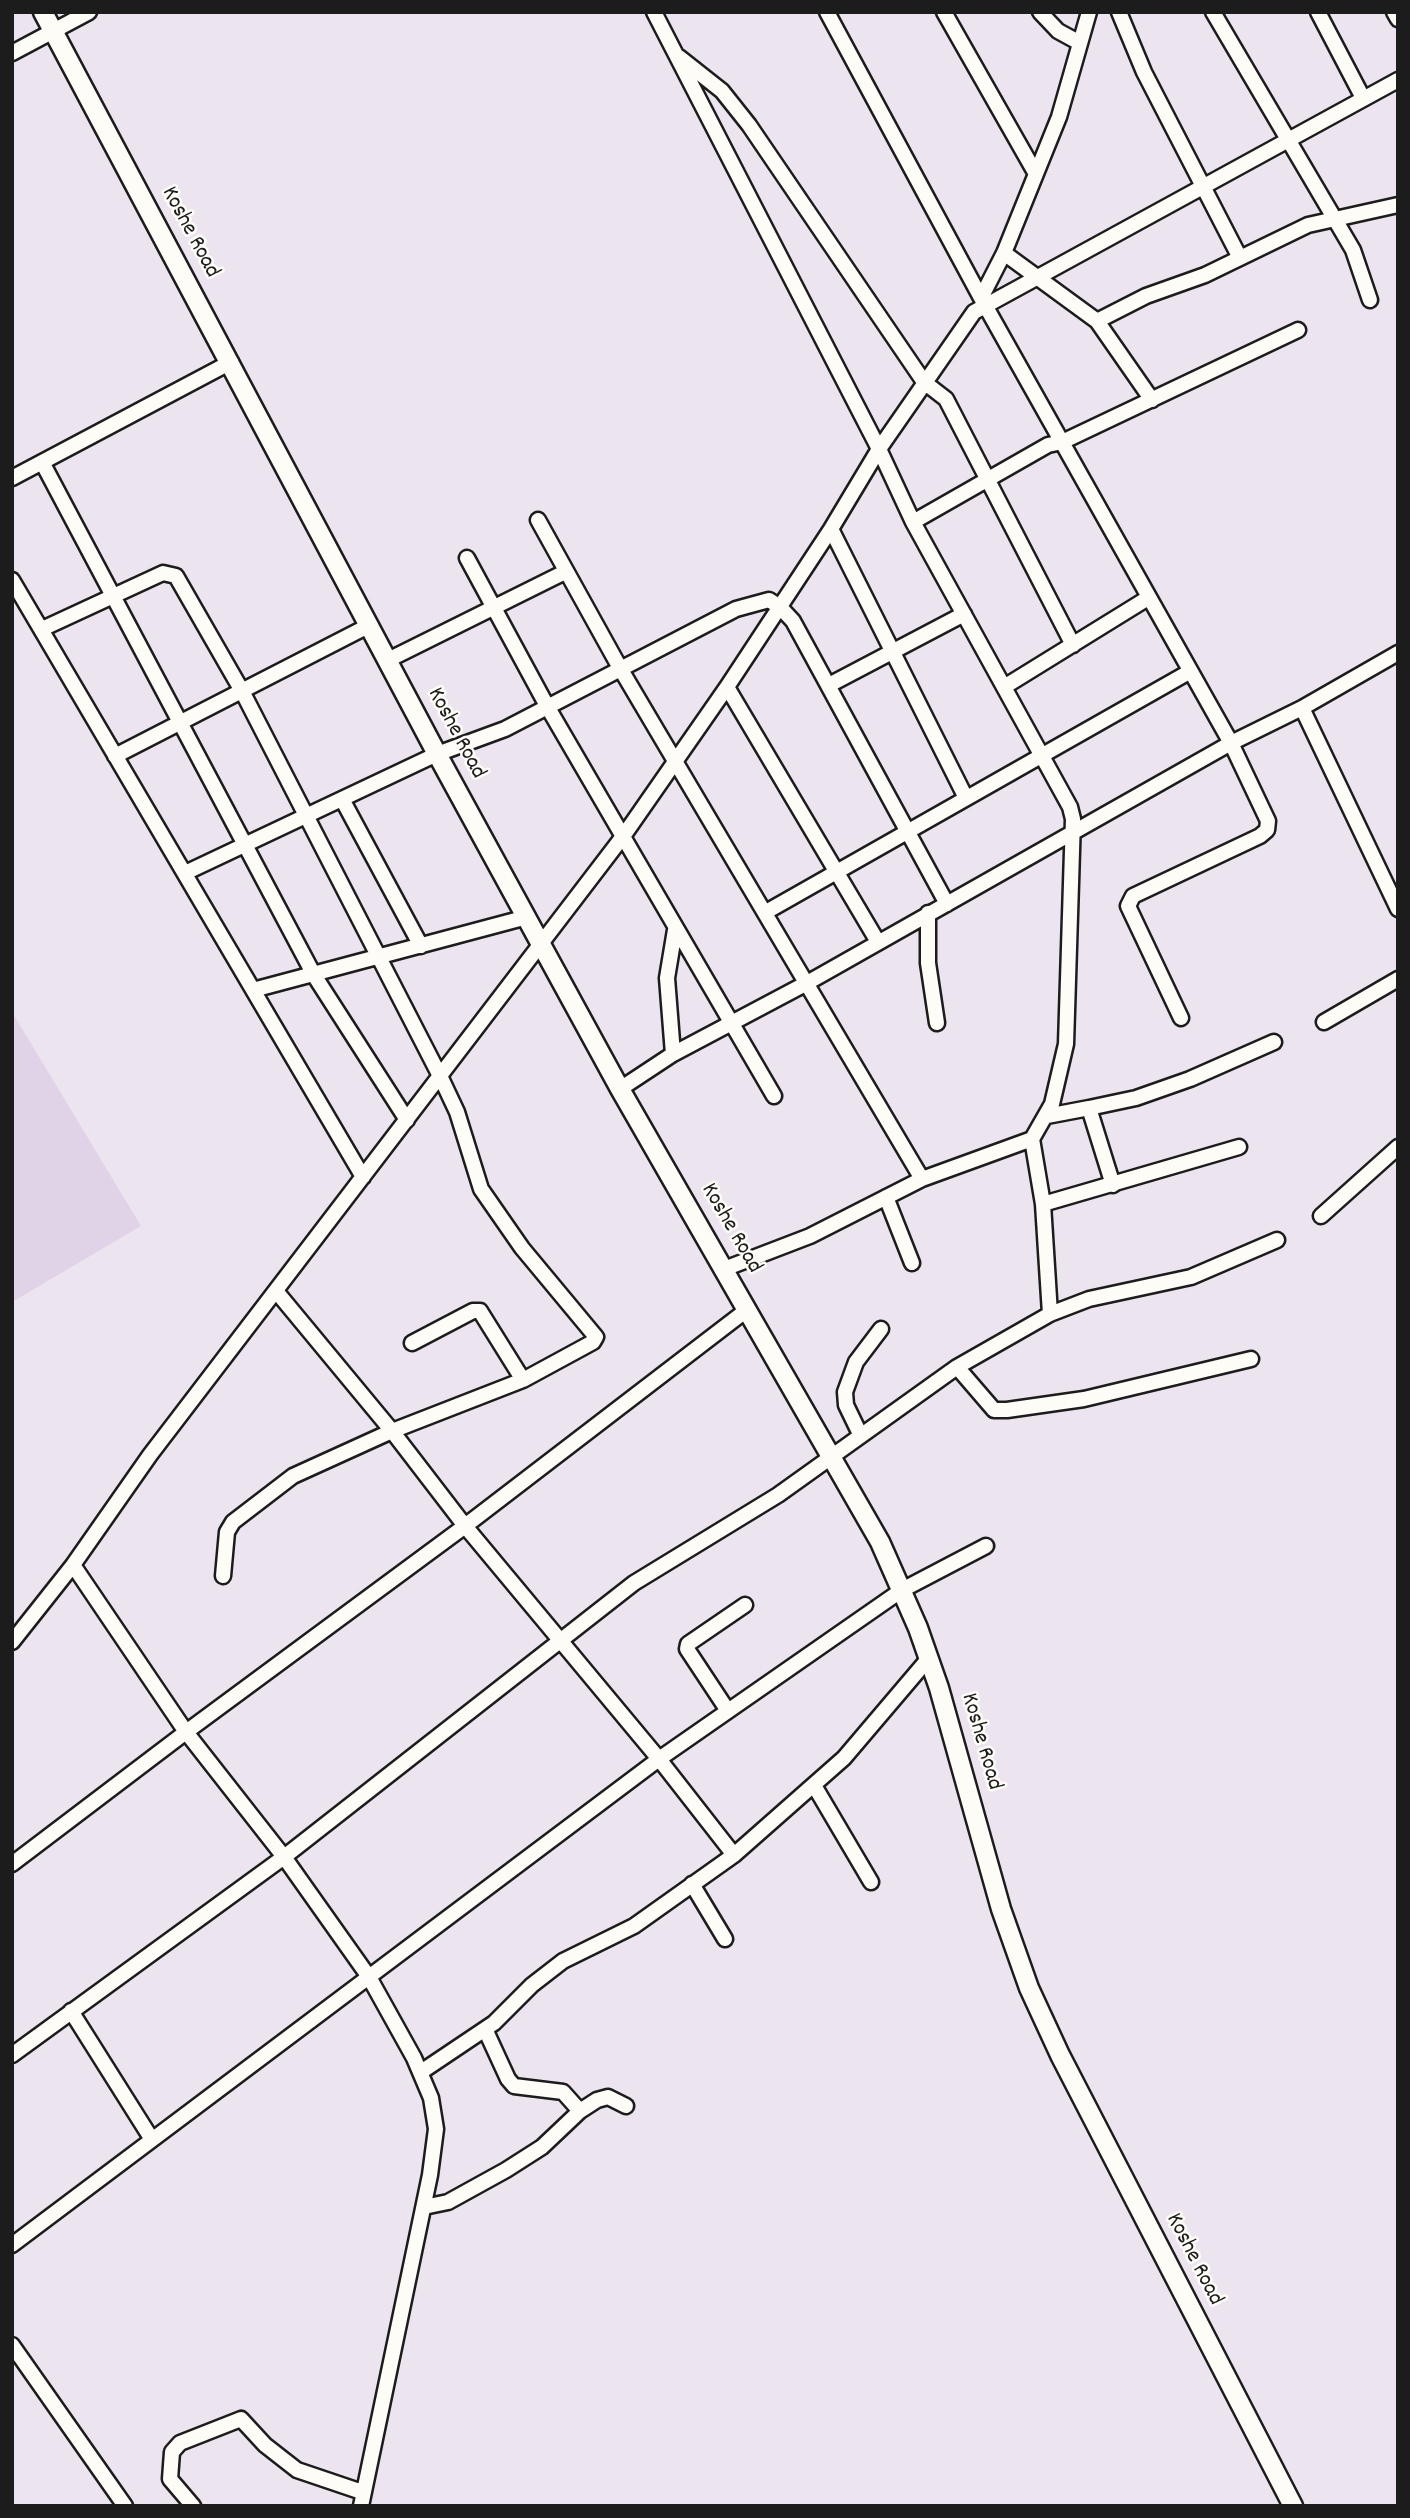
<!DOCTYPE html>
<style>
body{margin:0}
#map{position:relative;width:1410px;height:2518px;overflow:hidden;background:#ece4ee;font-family:Dekko,sans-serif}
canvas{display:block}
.frame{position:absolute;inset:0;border:14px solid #1c1c1c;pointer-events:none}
</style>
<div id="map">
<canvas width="1410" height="2518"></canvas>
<div class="frame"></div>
</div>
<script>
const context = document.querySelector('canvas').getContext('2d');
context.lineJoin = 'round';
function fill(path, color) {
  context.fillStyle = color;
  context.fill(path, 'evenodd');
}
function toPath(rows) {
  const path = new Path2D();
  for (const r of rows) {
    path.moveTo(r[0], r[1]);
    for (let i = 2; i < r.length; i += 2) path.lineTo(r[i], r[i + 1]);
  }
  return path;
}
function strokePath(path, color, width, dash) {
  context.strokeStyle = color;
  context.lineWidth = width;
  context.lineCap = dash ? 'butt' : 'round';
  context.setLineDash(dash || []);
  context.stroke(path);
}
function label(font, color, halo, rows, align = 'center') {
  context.font = font + ' Dekko,sans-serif';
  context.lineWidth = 5;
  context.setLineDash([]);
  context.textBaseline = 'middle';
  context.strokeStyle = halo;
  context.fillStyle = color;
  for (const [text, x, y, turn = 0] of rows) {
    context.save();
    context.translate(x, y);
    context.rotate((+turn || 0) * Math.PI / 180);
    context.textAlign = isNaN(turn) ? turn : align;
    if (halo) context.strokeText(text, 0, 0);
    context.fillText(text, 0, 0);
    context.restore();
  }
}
fill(toPath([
 [12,1012,141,1226,12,1302]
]), '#e0d3e8');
const minor = toPath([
 [654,12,879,449,913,522,1070,807,1073,819,1066,1044,1052,1104,1032,1139,922,1179,810,1236,724,1269],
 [827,12,981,298,1231,743,1268,821,1267,830,1260,836,1133,896,1128,906,1181,1018],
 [944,12,1036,174],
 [1040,12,1058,31,1080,43],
 [1119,12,1144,72,1240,258],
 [1213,12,1353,250,1370,300],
 [1318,12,1363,98],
 [1394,12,1398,19],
 [12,53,89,12],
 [679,57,722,91,749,125,924,382,946,399,1073,645],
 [1004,253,1097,321,1152,400],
 [981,298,1004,253,1059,117,1089,12],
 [1097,321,1146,296,1205,275,1308,225,1398,205],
 [42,462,314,975,407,1120],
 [12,478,231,362],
 [538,520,620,668,922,1179],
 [913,522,1048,445,1062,442,1298,330],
 [831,529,966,798],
 [467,558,547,706,774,1096],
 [12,580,363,1177],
 [42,629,163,573,176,576,242,691,441,1078,457,1112,481,1189,522,1248,596,1337,593,1342,523,1380,392,1431,293,1476,233,1522,227,1532,223,1576],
 [388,660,565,572],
 [829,685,964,614],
 [727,687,878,942],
 [1004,687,1148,598],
 [1302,708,1398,909],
 [115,756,368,626],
 [342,799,421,946],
 [185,873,437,754,505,729,736,609,769,600,780,607,793,621,947,904],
 [766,912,1189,672],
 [928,913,928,963,937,1023],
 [253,990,527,917],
 [1324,1022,1398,979],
 [673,1054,807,983,1231,743,1302,708,1398,653],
 [620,1089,673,1054,667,978,675,930],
 [1047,1116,1089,1108],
 [1032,1139,1043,1204,1050,1314],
 [1113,1185,1089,1108,1136,1098,1190,1079,1274,1042],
 [886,1197,912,1263],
 [1043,1204,1239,1147],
 [1321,1216,1398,1147],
 [276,1291,392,1431,465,1526,659,1759,734,1855],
 [412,1343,473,1311,480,1311,523,1380],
 [957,1367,994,1410,1007,1410,1084,1399,1251,1359],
 [860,1434,846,1405,845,1392,856,1362,881,1329],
 [73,1565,186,1732,284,1857,369,1977,414,2058,431,2098,436,2129,430,2175,361,2506],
 [12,1642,73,1565,150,1455,624,835,727,687,831,529,879,449,974,312,1398,80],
 [728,1711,687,1649,688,1644,745,1605],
 [815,1787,871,1882],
 [12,1864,186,1732,465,1526,748,1309],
 [692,1884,725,1939],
 [71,2011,151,2138],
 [485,2029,508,2079,514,2086,563,2092,580,2111],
 [12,2055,284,1857,634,1583,778,1495,957,1367,1050,1314,1089,1299,1191,1277,1277,1240],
 [421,2072,494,2023,532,1985,563,1961,634,1926,734,1855,844,1758,929,1658],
 [424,2207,448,2202,506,2170,542,2147,580,2111,597,2100,608,2097,626,2106],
 [12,2245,659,1759,902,1590,986,1546],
 [12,2345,125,2506],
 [193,2506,170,2479,172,2452,180,2443,241,2419,265,2445,297,2470,362,2492]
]);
const major = toPath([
 [43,12,437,754,620,1089,880,1542,918,1628,939,1688,1001,1909,1029,1988,1060,2055,1293,2506]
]);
strokePath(minor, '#1c1c1c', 19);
strokePath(major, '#1c1c1c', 23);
strokePath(minor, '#fdfcf7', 14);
strokePath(major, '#fdfcf7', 18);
label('23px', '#1c1c1c', '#fdfcf7', [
 ["Koshe Road",189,233,62],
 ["Koshe Road",455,734,62],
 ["Koshe Road",730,1229,60],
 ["Koshe Road",980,1742,74],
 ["Koshe Road",1193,2260,63]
]);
</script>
